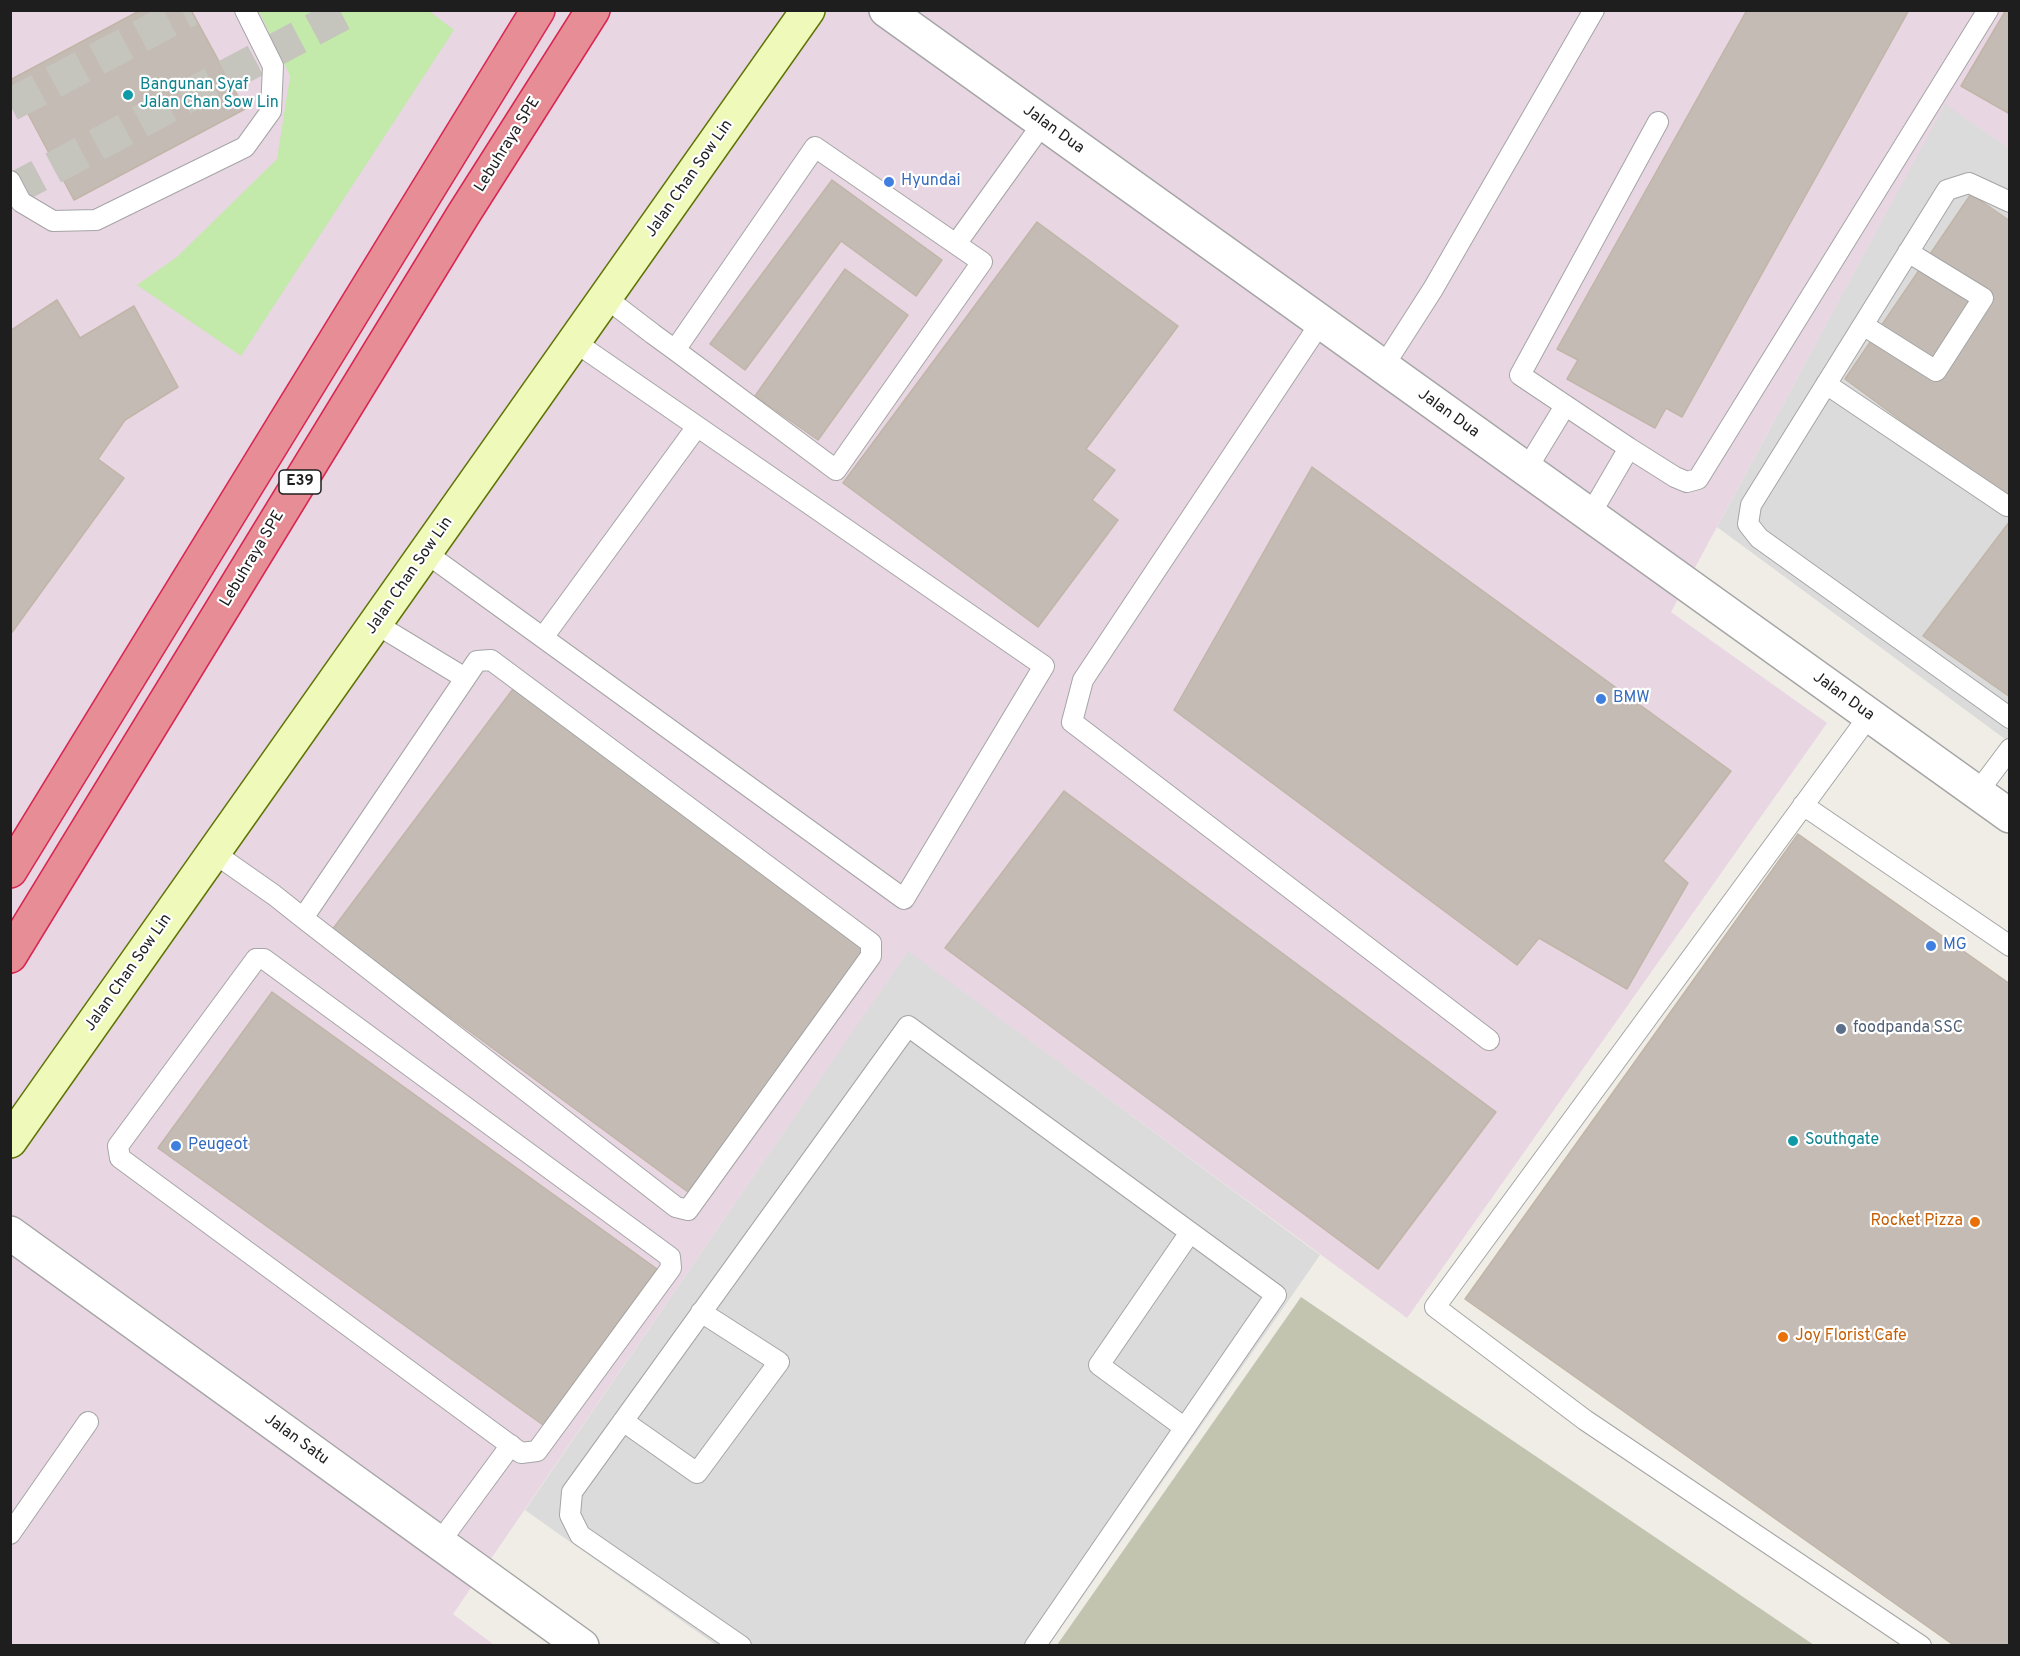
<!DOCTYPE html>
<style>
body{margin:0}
#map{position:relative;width:2020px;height:1656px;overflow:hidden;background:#efede5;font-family:Overpass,sans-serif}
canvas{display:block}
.frame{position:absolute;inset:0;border:12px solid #1e1e1e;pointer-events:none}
</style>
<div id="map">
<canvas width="2020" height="1656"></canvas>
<div class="frame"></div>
</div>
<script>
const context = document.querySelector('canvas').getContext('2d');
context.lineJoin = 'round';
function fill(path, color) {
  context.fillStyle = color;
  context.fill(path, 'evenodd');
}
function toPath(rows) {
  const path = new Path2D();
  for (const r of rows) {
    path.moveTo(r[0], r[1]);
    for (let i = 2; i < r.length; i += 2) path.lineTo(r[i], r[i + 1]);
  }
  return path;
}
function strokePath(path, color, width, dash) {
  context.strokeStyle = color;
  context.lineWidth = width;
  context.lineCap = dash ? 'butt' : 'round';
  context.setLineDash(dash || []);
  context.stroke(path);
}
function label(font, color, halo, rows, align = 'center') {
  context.font = font + ' Overpass,sans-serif';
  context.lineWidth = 4.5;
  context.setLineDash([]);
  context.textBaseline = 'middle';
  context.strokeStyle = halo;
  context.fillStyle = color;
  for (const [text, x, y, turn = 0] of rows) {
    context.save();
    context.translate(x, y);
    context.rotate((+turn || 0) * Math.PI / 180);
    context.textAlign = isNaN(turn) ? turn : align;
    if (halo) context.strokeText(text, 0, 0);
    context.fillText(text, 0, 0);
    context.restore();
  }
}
fill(toPath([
 [1945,103,2009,148,2009,742,1717,527],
 [908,950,1320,1255,1049,1645,716,1645,525,1510]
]), '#dcdbdb');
fill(toPath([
 [11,11,2009,11,2009,148,1945,104,1671,612,1827,723,1407,1318,908,951,453,1614,494,1645,11,1646]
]), '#e8d6e3');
fill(toPath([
 [1301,1297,1814,1645,1057,1645]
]), '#c2c4b0');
fill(toPath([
 [259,11,429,11,454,30,241,356,137,285,177,257,277,159,290,76]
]), '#c3e9ab');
const building = toPath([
 [141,10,191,10,245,109,74,200,10,80,141,10],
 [1747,10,1909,10,1682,417,1666,408,1655,428,1567,379,1578,360,1557,349,1747,10],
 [2006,10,2010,10,2010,114,1961,86,2006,10],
 [832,180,942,260,916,296,841,241,745,370,710,344,832,180],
 [1971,194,2010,221,2010,501,1845,379,1971,194],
 [1037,222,1178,326,1086,449,1115,470,1092,500,1118,520,1038,627,843,483,1037,222],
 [845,269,908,315,818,440,755,396,845,269],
 [57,300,80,338,134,306,178,387,125,420,98,459,124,478,10,635,10,331,57,300],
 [1312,467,1731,771,1663,861,1688,883,1627,989,1539,938,1517,965,1174,710,1312,467],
 [2010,521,2010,697,1923,636,2010,521],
 [513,689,869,950,688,1192,332,930,513,689],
 [1064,791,1496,1112,1378,1269,945,948,1064,791],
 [1798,834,2010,984,2010,1646,1955,1646,1465,1299,1798,834],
 [272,992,657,1269,543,1425,158,1148,272,992]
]);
fill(building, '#c4bcb4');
strokePath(building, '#c1b5a7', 1.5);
strokePath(toPath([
 [10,105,190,10],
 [10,191,350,10]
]), '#c5c4bd', 33, [33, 16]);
const lane = toPath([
 [1658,122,1520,375,1629,448,1675,477,1687,482,1698,479,1988,10],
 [10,181,21,202,53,221,96,220,245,147,271,111,273,66,245,10],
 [2010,202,1969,183,1947,190,1751,505,1748,524,1759,538,2010,718],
 [956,244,1043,123],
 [606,298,653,334,675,350,836,470,982,262,815,147,675,350],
 [1321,322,1083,680,1072,722,1489,1040],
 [1863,325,1936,371,1983,298,1908,252],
 [1383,367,1433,289,1594,10],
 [1826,384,2007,506],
 [1526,470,1565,406],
 [1590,515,1629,448],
 [426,553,904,899,1044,666,575,342],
 [376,624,465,678],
 [544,636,696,428],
 [1869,716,1435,1307,1585,1420,1921,1646],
 [1977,793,2010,749],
 [1803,805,2010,946],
 [214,853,274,895,303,918,676,1207,688,1210,871,956,871,943,491,660,477,661,303,918],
 [256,959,264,959,670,1257,671,1268,537,1451,521,1453,120,1158,118,1146,256,959],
 [623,1421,697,1473,779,1362,701,1312],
 [1185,1428,1099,1365,1189,1234],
 [10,1534,88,1422],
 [439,1543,511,1445],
 [741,1646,580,1535,570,1515,572,1492,908,1026,1276,1295,1035,1646]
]);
const street = toPath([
 [886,10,2010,816],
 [10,1233,582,1646]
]);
const secondary = toPath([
 [10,1141,808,10]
]);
const highway = toPath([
 [10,871,538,10],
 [10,956,463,215,593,10]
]);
strokePath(lane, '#a5a5a5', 22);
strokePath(street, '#a5a5a5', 36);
strokePath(secondary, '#5e7406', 36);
strokePath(highway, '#d82652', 36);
strokePath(lane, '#fff', 20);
strokePath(street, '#fff', 33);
strokePath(secondary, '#eff9b9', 33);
strokePath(highway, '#e68d95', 33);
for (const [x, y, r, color] of [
 [128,95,6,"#0f9aa8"],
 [889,182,6,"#3f7fe0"],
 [1601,699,6,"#3f7fe0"],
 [1931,946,6,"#3f7fe0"],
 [1841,1029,6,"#5c6f8a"],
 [1793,1141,6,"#0f9aa8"],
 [176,1146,6,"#3f7fe0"],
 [1975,1222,6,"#e8710a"],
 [1783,1337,6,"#e8710a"]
]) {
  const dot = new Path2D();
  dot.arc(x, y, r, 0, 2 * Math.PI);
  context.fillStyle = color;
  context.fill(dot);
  strokePath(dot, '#fff', 2);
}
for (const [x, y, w] of [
 [300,482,42]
]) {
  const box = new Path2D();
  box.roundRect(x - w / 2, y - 12, w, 24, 4.5);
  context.fillStyle = '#fff';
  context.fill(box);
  strokePath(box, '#1e1e1e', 1.5);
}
label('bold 15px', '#1e1e1e', null, [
 ["E39",300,482]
]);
label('16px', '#0d838f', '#fff', [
 ["Bangunan Syaf",140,86],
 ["Jalan Chan Sow Lin",140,104],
 ["Southgate",1805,1141]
], 'left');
label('16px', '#1e1e1e', '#fff', [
 ["Jalan Dua",1053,130,36],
 ["Lebuhraya SPE",508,145,-58],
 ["Jalan Chan Sow Lin",690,179,-55],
 ["Jalan Dua",1448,414,36],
 ["Lebuhraya SPE",253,559,-59],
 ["Jalan Chan Sow Lin",410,576,-55],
 ["Jalan Dua",1843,697,36],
 ["Jalan Chan Sow Lin",129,973,-55],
 ["Jalan Satu",296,1440,36]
]);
label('16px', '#366cbe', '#fff', [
 ["Hyundai",901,182],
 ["BMW",1613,699],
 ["MG",1943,946],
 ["Peugeot",188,1146]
], 'left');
label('16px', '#4e5e75', '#fff', [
 ["foodpanda SSC",1853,1029]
], 'left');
label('16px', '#c56008', '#fff', [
 ["Rocket Pizza",1963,1222],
 ["Joy Florist Cafe",1795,1337,"left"]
], 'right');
</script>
